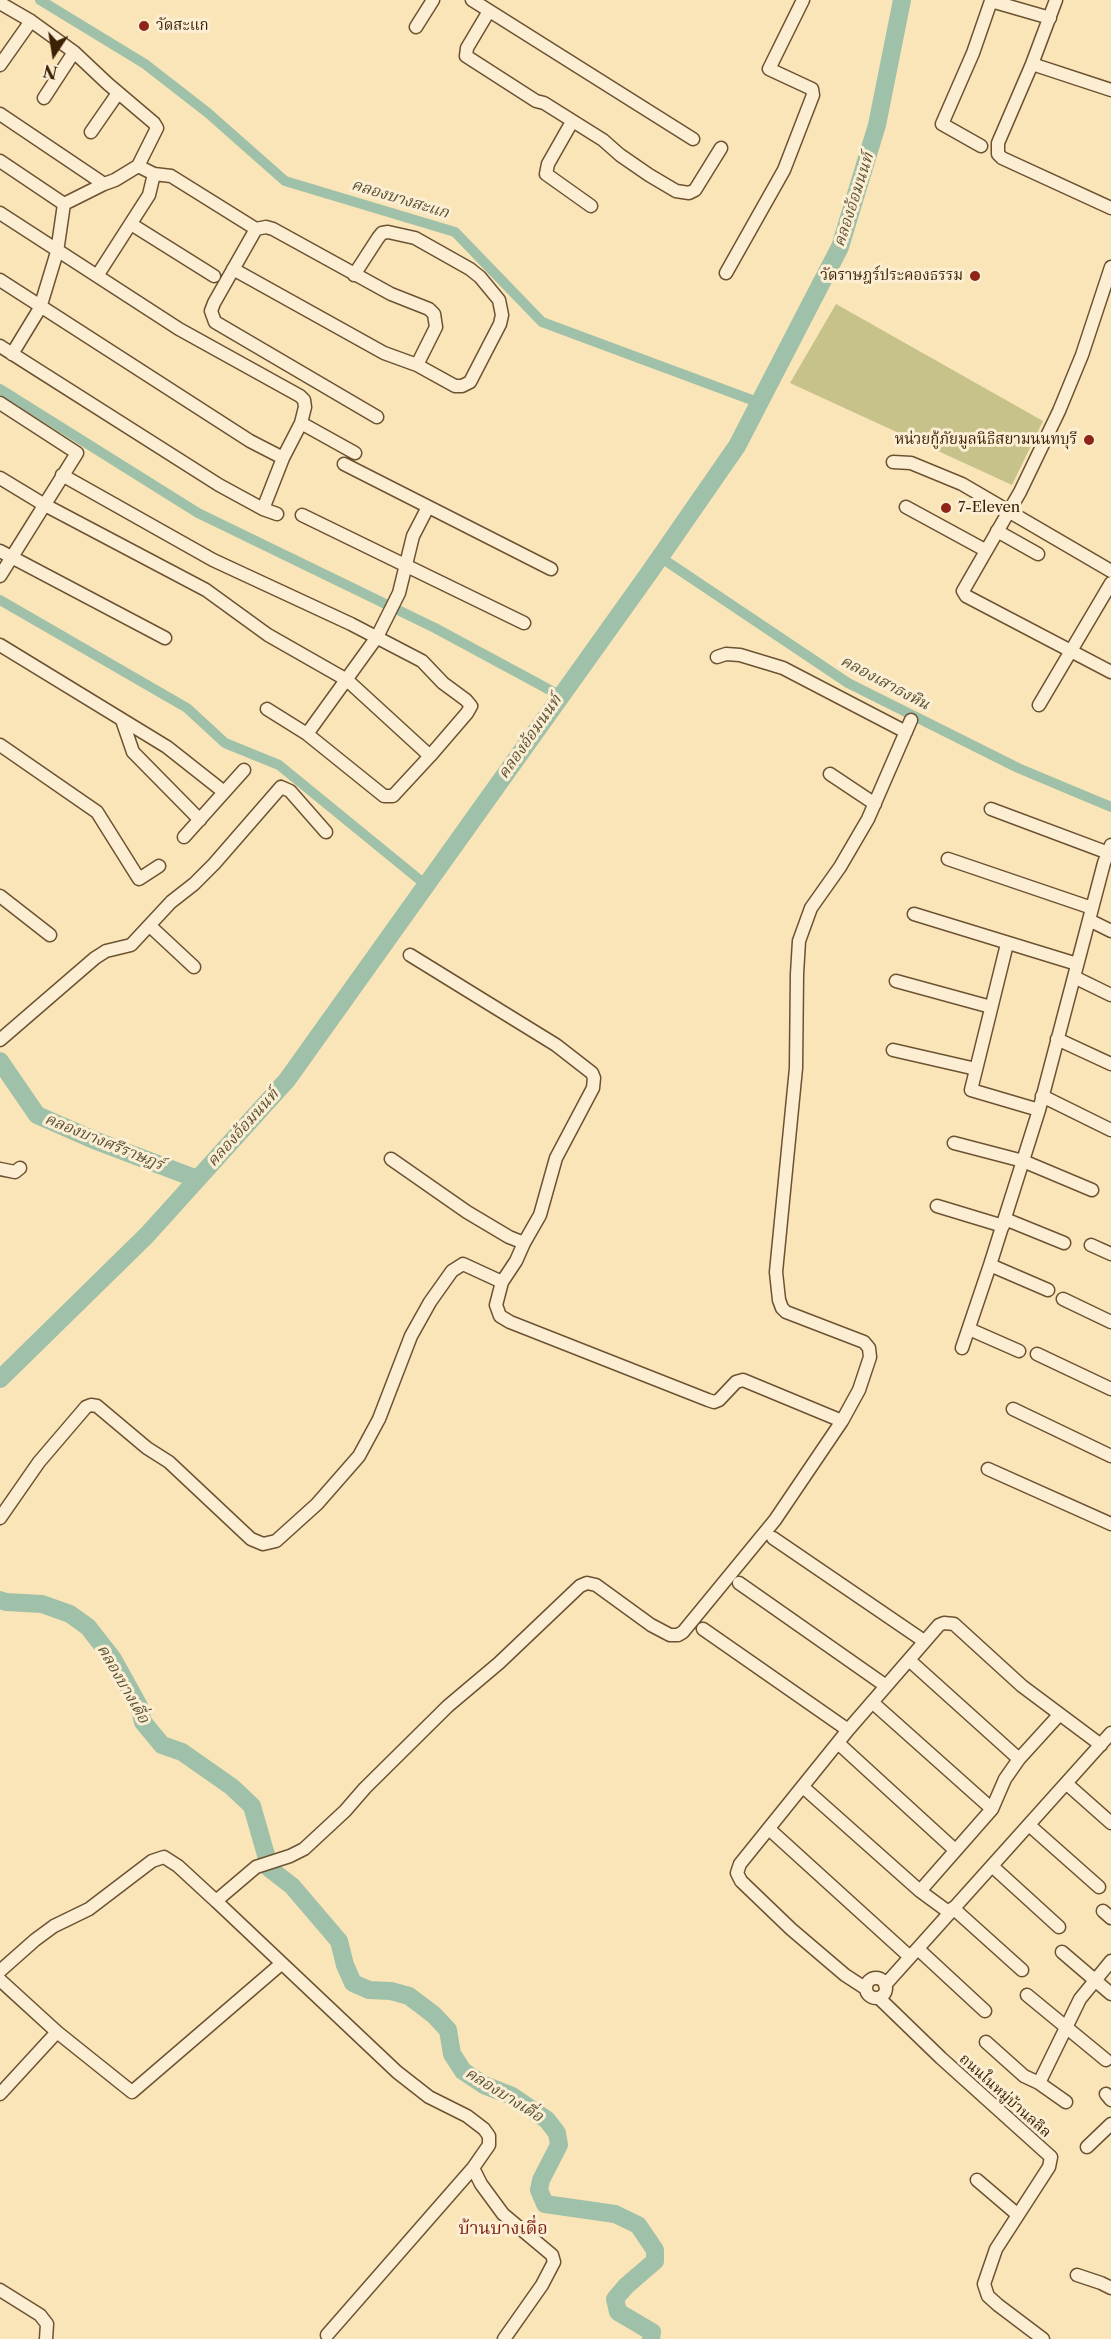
<!DOCTYPE html>
<meta charset="utf-8">
<style>
body{margin:0}
#map{position:relative;width:1111px;height:2339px;overflow:hidden;background:#fae5b9;font-family:"Libre Caslon Text",serif}
canvas{display:block}
.north{position:absolute;left:24px;top:24px;width:60px;height:60px;-webkit-text-stroke:4px #fceed2;paint-order:stroke;rotate:192deg;font-size:16px;font-weight:700;line-height:24px;text-align:center;color:#3c2105}
.north::after{content:'';display:block;margin:auto;width:21px;height:27px;background:#3c2105;clip-path:polygon(50% 0,100% 100%,50% 72%,0 100%)}
</style>
<div id="map">
<canvas width="1111" height="2339"></canvas>
<div class="north">N</div>
</div>
<script>
const context = document.querySelector('canvas').getContext('2d');
context.lineJoin = 'round';
function fill(path, color) {
  context.fillStyle = color;
  context.fill(path, 'evenodd');
}
function toPath(rows) {
  const path = new Path2D();
  for (const r of rows) {
    if (r.length === 3) {
      path.moveTo(r[0] + r[2], r[1]);
      path.arc(r[0], r[1], r[2], 0, 2 * Math.PI);
      continue;
    }
    path.moveTo(r[0], r[1]);
    for (let i = 2; i < r.length; i += 2) path.lineTo(r[i], r[i + 1]);
  }
  return path;
}
function strokePath(path, color, width, dash) {
  context.strokeStyle = color;
  context.lineWidth = width;
  context.lineCap = dash ? 'butt' : 'round';
  context.setLineDash(dash || []);
  context.stroke(path);
}
function label(font, color, halo, rows, align = 'center') {
  context.font = font + ' "Libre Caslon Text","Noto Serif Thai",serif';
  context.lineWidth = 6;
  context.setLineDash([]);
  context.textBaseline = 'middle';
  context.strokeStyle = halo;
  context.fillStyle = color;
  for (const [text, x, y, turn = 0] of rows) {
    context.save();
    context.translate(x, y);
    context.rotate((+turn || 0) * Math.PI / 180);
    context.textAlign = isNaN(turn) ? turn : align;
    if (halo) context.strokeText(text, 0, 0);
    context.fillText(text, 0, 0);
    context.restore();
  }
}
fill(toPath([
 [836,304,1043,421,1012,485,790,383]
]), '#c6c28a');
strokePath(toPath([
 [40,0,145,64,208,113,285,181,455,232,542,322,760,403],
 [0,389,198,513,435,628,561,696],
 [660,557,848,683,1018,768,1111,807],
 [0,600,187,708,225,743,279,765,426,885]
]), '#9fc0a9', 10);
strokePath(toPath([
 [0,1061,37,1115,94,1140,197,1179],
 [0,1379,147,1235,287,1080,649,573,737,446,840,247,877,125,902,0],
 [0,1600,6,1602,42,1604,70,1614,88,1627,113,1659,139,1706,143,1722,162,1745,182,1752,232,1787,252,1806,270,1869,292,1886,339,1941,345,1965,353,1983,369,1990,391,1991,409,1996,434,2015,448,2030,452,2054,463,2071,484,2085,512,2096,547,2120,557,2133,559,2145,541,2180,539,2190,545,2204,615,2214,638,2225,655,2250,655,2261,626,2286,615,2299,618,2312,652,2332,651,2339]
]), '#9fc0a9', 18);
const minor = toPath([
 [472,0,693,139],
 [1056,0,1032,64,998,143,998,154,1002,158,1111,208],
 [0,3,31,21,74,52,108,84,154,123,157,128,138,166,115,180,104,184,0,114],
 [489,11,467,48,466,56,536,101,544,103,603,140,620,155,649,175,676,191,689,193,695,190,721,148],
 [416,27,433,0],
 [1032,64,1111,90],
 [0,65,31,21],
 [44,98,74,52],
 [569,127,548,164,546,174,591,206],
 [91,132,118,93],
 [981,146,942,124,973,53,991,1,1050,18],
 [0,161,64,204],
 [154,174,171,176,256,229,266,227,273,229,391,294,429,309,434,314,436,327,417,365],
 [0,213,179,329,300,396,304,400,305,407,301,423,283,458,263,509],
 [131,224,214,276],
 [256,229,214,303,211,311,215,322,377,417],
 [1111,267,1082,355,1059,411,1020,492,963,591,966,596,1111,672],
 [233,269,384,353,417,365,455,386,462,386,470,382,500,324,502,315,499,300,480,277,470,269,415,238,388,232,382,233,378,238,354,275],
 [726,273,784,170,813,95,812,89,769,69,803,0],
 [97,276,149,195,154,174,138,166],
 [0,280,250,441,283,458],
 [0,346,219,485,263,509,277,514],
 [12,354,40,308,57,252,64,204,104,184],
 [0,403,77,453,0,576],
 [301,423,355,453],
 [893,462,911,463,962,484,1111,571],
 [344,464,551,569],
 [62,475,213,560,351,624,422,661,443,683,466,700,471,706,467,713,430,756,393,796,384,796,307,734,267,709],
 [0,478,43,504,206,590,268,635,347,680,430,756],
 [906,507,985,550],
 [302,515,524,623],
 [997,531,1038,554],
 [0,551,165,638],
 [0,645,167,747,224,792],
 [717,657,726,654,740,655,783,668,906,732],
 [1039,705,1111,583],
 [122,720,133,752,200,820],
 [307,734,377,637,399,593,413,536,428,507],
 [0,745,97,812,139,879,159,866],
 [830,774,875,804],
 [991,809,1111,854],
 [184,837,244,770],
 [948,859,1092,908],
 [0,896,50,935],
 [914,914,1077,964],
 [1089,920,1111,931],
 [150,926,194,967],
 [1007,944,971,1090,1039,1110],
 [410,955,556,1045,592,1073,594,1078,593,1088,556,1158,540,1215,524,1243,516,1261,502,1282,496,1305,500,1316,510,1322,708,1400,714,1402,719,1400,736,1382,743,1380,842,1421],
 [1074,977,1111,995],
 [896,981,991,1007],
 [1057,1039,1111,1064],
 [0,1040,95,958,106,951,131,945,171,902,194,884,214,864,281,787,290,791,326,832],
 [893,1050,976,1069],
 [1042,1096,1111,1130],
 [954,1143,1023,1161,1092,1190],
 [391,1159,467,1212,509,1237,524,1243],
 [0,1169,15,1172,20,1168],
 [937,1206,1003,1226],
 [1005,1219,1064,1243],
 [1091,1245,1111,1254],
 [990,1265,1048,1290],
 [1063,1299,1111,1322],
 [969,1329,1019,1351],
 [962,1348,990,1265,1039,1110,1104,863,1111,845],
 [1037,1354,1111,1389],
 [1013,1409,1111,1456],
 [988,1469,1111,1524],
 [0,1518,39,1462,86,1407,91,1405,97,1406,147,1448,169,1462,251,1539,263,1544,276,1541,317,1504,359,1456,379,1419,411,1336,430,1302,452,1271,463,1264,502,1282],
 [773,1538,924,1641],
 [739,1583,886,1686],
 [703,1629,848,1730],
 [909,1660,1019,1759],
 [872,1702,992,1809],
 [838,1743,955,1850],
 [1067,1784,1111,1823],
 [803,1787,920,1891],
 [1029,1825,1099,1887],
 [769,1829,910,1957],
 [992,1866,1059,1927],
 [216,1901,397,2072,429,2097,467,2116,484,2129,489,2136,489,2145,473,2168,327,2335],
 [953,1908,1022,1970],
 [1103,1911,1111,1918],
 [950,1913,920,1891,992,1809,1005,1779,1019,1759,1059,1715],
 [918,1949,985,2011],
 [1062,1952,1111,1994],
 [0,1971,35,1940,54,1926,89,1909,152,1861,164,1857,178,1866,216,1901,256,1867,290,1856,304,1849,345,1811,365,1788,448,1706,499,1663,580,1586,587,1583,596,1585,651,1625,670,1635,678,1635,683,1632,775,1520,842,1421,859,1390,870,1357,869,1348,864,1342,786,1312,782,1308,779,1300,776,1272,796,1068,797,974,799,941,811,908,840,867,868,819,911,720],
 [876,1988,10],
 [0,1980,57,2032,132,2092,281,1964],
 [885,1985,1111,1733],
 [865,1988,845,1975,791,1929,741,1881,737,1873,740,1864,848,1730,939,1625,944,1623,954,1624,1022,1686,1101,1745],
 [1027,1995,1106,2060],
 [879,1998,941,2058,1051,2157,1049,2167,996,2249,984,2284,988,2296,998,2305,1043,2339],
 [986,2042,1024,2076,1039,2083,1066,2102],
 [1039,2083,1080,1999,1111,1961],
 [0,2094,57,2032],
 [1106,2094,1111,2100],
 [1087,2147,1111,2124],
 [473,2168,481,2184,503,2214,552,2255,554,2262,542,2285,504,2339],
 [977,2180,1018,2215],
 [1077,2275,1101,2283,1111,2288],
 [0,2290,40,2315,47,2324,46,2339]
]);
strokePath(minor, '#6c5232', 15);
strokePath(minor, '#fceed2', 12);
for (const [x, y, r, color] of [
 [144,26,6,"#8f2418"],
 [975,276,6,"#8f2418"],
 [1089,440,6,"#8f2418"],
 [946,508,6,"#8f2418"]
]) {
  const dot = new Path2D();
  dot.arc(x, y, r, 0, 2 * Math.PI);
  context.fillStyle = color;
  context.fill(dot);
  strokePath(dot, '#fceed2', 2);
}
label('15px', '#3c2105', '#fceed2', [
 ["วัดสะแก",156,26],
 ["วัดราษฎร์ประคองธรรม",963,276,"right"],
 ["หน่วยกู้ภัยมูลนิธิสยามนนทบุรี",1077,440,"right"],
 ["7-Eleven",958,508]
], 'left');
label('15px', '#3c2105', '#fceed2', [
 ["ถนนในหมู่บ้านลลิล",1005,2096,42]
]);
label('italic 16px', '#5a5136', '#fceed2', [
 ["คลองบางสะแก",400,199,17],
 ["คลองอ้อมนนท์",854,200,-72],
 ["คลองเสาธงหิน",885,683,28],
 ["คลองอ้อมนนท์",530,737,-55],
 ["คลองอ้อมนนท์",243,1128,-48],
 ["คลองบางศรีราษฎร์",104,1142,22],
 ["คลองบางเดื่อ",123,1684,60],
 ["คลองบางเดื่อ",504,2095,32]
]);
label('18px', '#7a1f14', '#fceed2', [
 ["บ้านบางเดื่อ",503,2229]
]);
</script>
